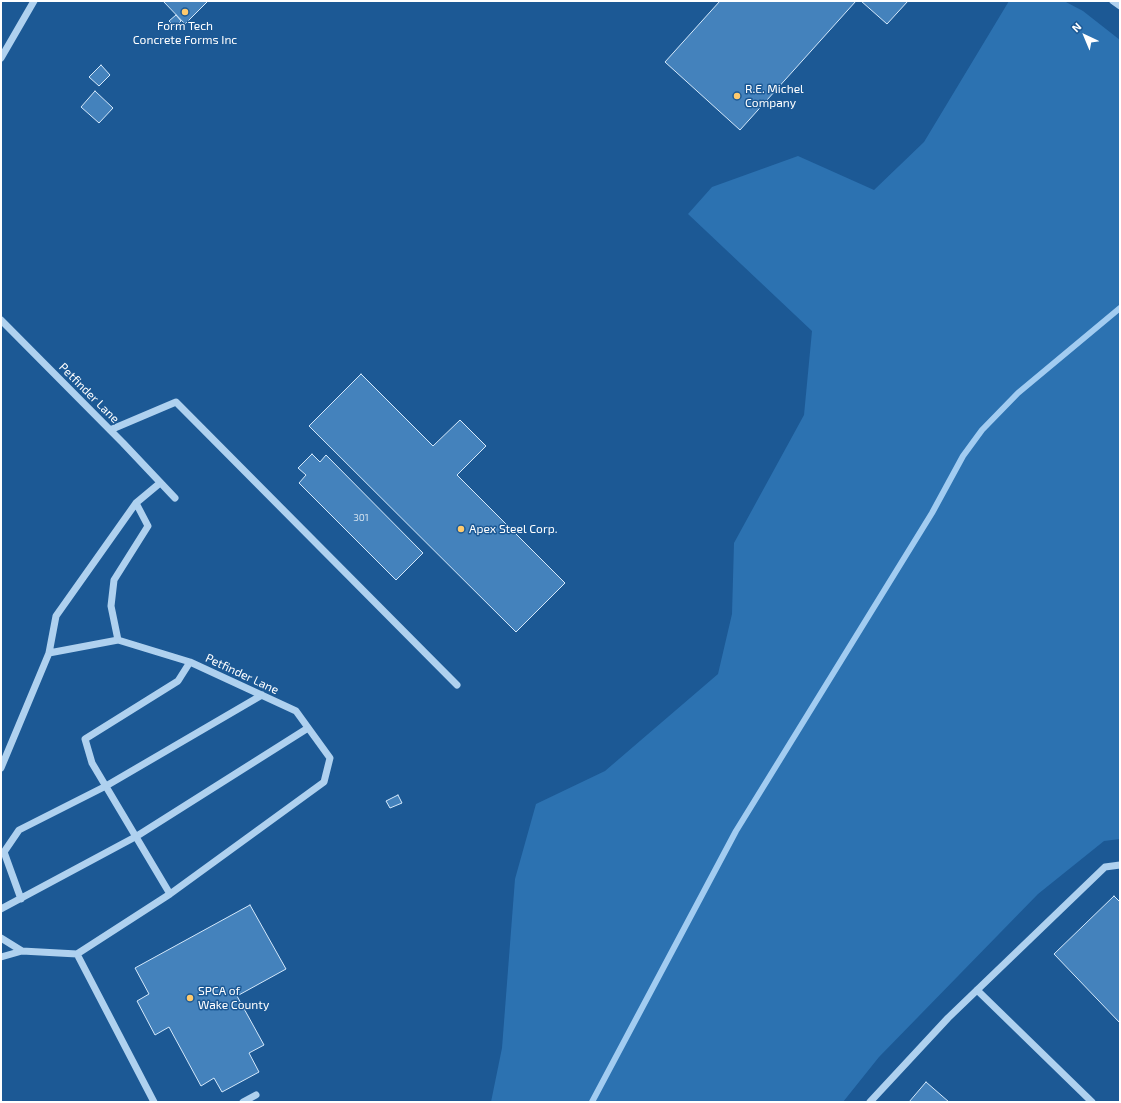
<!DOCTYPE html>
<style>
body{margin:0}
#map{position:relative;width:1121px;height:1103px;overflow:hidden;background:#1c5995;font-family:"Exo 2",sans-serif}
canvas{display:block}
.frame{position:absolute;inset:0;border:2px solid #fff;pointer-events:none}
.north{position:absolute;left:1065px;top:16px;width:40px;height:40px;-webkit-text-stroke:3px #1c5995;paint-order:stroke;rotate:316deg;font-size:11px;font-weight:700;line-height:16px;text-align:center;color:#fff}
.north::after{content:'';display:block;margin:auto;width:14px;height:18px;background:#fff;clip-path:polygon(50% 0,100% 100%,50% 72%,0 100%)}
</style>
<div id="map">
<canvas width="1121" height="1103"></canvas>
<div class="frame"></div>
<div class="north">N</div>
</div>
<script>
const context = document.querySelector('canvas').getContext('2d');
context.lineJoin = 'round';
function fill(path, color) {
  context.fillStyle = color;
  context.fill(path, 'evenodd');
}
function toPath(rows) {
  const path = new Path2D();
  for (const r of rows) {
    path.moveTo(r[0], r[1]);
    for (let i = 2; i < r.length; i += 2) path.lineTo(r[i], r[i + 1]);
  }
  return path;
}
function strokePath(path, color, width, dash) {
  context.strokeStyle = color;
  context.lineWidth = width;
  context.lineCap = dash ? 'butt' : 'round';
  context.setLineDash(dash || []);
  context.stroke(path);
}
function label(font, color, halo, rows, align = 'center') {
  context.font = font + ' "Exo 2",sans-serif';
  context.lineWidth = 3;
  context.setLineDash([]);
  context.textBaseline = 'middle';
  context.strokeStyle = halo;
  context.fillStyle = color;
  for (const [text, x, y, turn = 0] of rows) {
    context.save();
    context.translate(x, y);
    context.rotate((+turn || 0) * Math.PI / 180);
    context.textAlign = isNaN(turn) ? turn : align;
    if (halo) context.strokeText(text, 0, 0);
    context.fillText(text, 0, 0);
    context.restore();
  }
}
fill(toPath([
 [1009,1,1064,1,1083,11,1120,40,1120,839,1104,841,1038,894,879,1057,843,1102,491,1102,502,1048,515,879,536,804,605,771,718,674,732,614,734,543,804,415,812,331,688,214,712,187,798,156,874,190,924,142]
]), '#2c72b1');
strokePath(toPath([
 [592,1102,736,831,932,513,963,456,982,430,1018,393,1120,308]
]), '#a2ccf1', 6);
const building = toPath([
 [163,1,208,1,185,24,163,1],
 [720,1,856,1,740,130,665,62,720,1],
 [861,1,908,1,887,24,861,1],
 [176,15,181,21,175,27,169,21,176,15],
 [101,65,110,75,99,86,89,77,101,65],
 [95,91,113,108,99,123,81,107,95,91],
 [361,374,433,446,460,420,486,446,457,475,565,583,516,632,309,426,361,374],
 [312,454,320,462,326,455,423,553,396,580,299,483,306,475,298,468,312,454],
 [398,795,402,803,390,808,386,801,398,795],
 [1114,896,1120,902,1120,1023,1054,954,1114,896],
 [250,905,286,969,237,996,264,1045,249,1053,259,1072,222,1092,214,1078,201,1086,169,1027,155,1035,137,1001,149,994,135,968,250,905],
 [926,1082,949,1102,909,1102,926,1082]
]);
fill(building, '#4482bc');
strokePath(building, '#d5e9fb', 1);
strokePath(toPath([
 [1113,1,1120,6],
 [1,58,34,1],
 [1,320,123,443,175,498],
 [110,430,176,402,457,685],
 [118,640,111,606,114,580,148,526,136,503],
 [49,653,118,640,190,662],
 [1,768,49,653,56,616,136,503,160,483],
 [21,899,4,852,19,830,106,786,262,695],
 [1,909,137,836,308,728],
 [1,938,22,951,77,954,170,894,324,782,330,758,296,711,190,662,178,681,85,739,92,763,170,894],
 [77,954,154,1102],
 [1,957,22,951],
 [977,990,1092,1102],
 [243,1102,256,1095],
 [870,1102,948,1018,1105,867,1120,865]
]), '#afd1ef', 7);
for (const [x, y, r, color] of [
 [185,12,4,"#ffca6d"],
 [737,96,4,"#ffca6d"],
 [461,529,4,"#ffca6d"],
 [190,998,4,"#ffca6d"]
]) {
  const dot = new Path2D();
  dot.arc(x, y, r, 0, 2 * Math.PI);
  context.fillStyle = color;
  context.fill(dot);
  strokePath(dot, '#1c5995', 1.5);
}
label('10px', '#d0e0ee', null, [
 ["301",361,518]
]);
label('12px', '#fff', '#1c5995', [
 ["Form Tech",185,26,"center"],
 ["Concrete Forms Inc",185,40,"center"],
 ["R.E. Michel",745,89],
 ["Company",745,103],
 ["Apex Steel Corp.",469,529],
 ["SPCA of",198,991],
 ["Wake County",198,1005]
], 'left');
label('12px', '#fff', '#1c5995', [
 ["Petfinder Lane",89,393,45],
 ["Petfinder Lane",242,674,25]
]);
</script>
